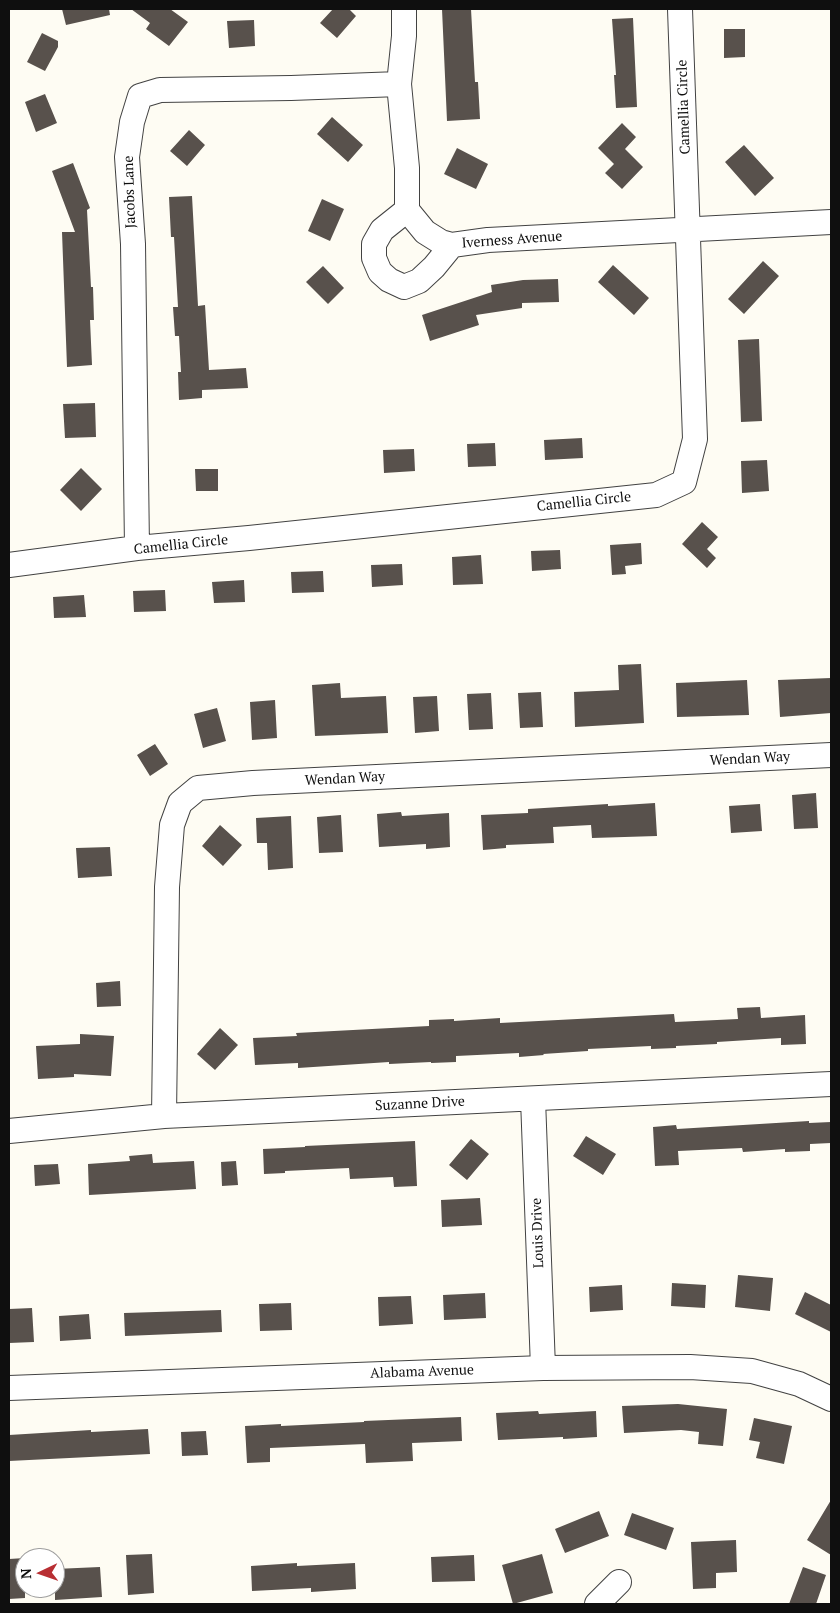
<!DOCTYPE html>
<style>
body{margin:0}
#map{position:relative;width:840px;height:1613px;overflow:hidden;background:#fefcf3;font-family:"PT Serif",serif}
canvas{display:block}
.frame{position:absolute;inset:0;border:10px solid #0f0f0f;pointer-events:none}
.north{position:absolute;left:15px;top:1548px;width:50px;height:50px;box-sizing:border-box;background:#fff;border:1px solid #9f9f9f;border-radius:50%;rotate:267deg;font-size:14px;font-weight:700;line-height:20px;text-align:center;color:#0f0f0f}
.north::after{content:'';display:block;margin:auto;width:18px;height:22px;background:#b82f33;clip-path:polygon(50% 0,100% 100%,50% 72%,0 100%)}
</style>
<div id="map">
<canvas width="840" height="1613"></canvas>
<div class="frame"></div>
<div class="north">N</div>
</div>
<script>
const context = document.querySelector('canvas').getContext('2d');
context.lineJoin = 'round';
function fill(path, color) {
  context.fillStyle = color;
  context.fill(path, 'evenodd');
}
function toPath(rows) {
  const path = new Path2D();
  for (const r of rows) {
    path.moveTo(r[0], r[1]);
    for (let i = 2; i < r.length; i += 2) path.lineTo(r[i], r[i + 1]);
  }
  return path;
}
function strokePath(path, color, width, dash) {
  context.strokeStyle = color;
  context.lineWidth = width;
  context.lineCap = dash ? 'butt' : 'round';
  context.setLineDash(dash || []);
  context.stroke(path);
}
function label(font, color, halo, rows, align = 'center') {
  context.font = font + ' "PT Serif",serif';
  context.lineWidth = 5;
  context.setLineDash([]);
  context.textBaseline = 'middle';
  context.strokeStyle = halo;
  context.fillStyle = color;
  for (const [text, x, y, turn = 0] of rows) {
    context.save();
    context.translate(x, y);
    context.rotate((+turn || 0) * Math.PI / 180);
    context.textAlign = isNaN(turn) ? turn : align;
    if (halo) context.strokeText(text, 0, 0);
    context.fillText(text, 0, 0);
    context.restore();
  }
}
fill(toPath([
 [62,9,109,9,110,15,66,25],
 [131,9,170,9,188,22,169,46,146,29,150,23],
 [333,9,349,9,356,16,337,38,320,23],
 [442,9,471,9,475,82,478,82,480,119,447,121],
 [633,18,637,107,616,108,614,75,616,75,612,19],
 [254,20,255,46,229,48,227,21],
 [724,29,745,29,745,57,724,58],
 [42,33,58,41,58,47,45,71,27,62],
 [45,94,57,123,36,132,25,102],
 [332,117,363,145,348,162,317,134],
 [622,123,636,137,625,149,643,167,622,189,605,173,614,164,598,148],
 [189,130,205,145,187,166,170,151],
 [744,145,774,178,755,196,725,162],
 [457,148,488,164,476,189,444,174],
 [73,163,90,208,87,210,91,287,93,287,94,320,90,320,92,365,67,367,62,232,75,232,52,171],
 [192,196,198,306,205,305,209,370,246,368,248,388,202,390,202,398,179,400,178,372,181,372,179,336,175,336,173,307,178,307,174,237,171,237,169,197],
 [322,199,344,209,330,241,308,231],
 [763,261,779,276,744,314,728,299],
 [613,265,649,298,634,315,598,282],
 [323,266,344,288,328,304,306,282],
 [558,279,559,302,522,303,522,308,476,315,479,325,430,341,422,315,492,292,491,285,523,280],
 [759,339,762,421,741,422,738,340],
 [95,403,96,437,65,438,63,404],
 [582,438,583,458,545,460,544,440],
 [495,443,496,466,468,467,467,444],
 [414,449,415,471,384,473,383,450],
 [767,460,769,491,742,493,741,461],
 [81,468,102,489,81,511,60,490],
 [195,469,218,469,218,491,196,491],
 [702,522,718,537,707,549,716,558,707,568,682,544],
 [641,543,642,564,625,566,626,574,612,575,610,545],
 [560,550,561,569,532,571,531,551],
 [481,555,483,584,453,585,452,557],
 [402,564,403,585,372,587,371,565],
 [323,571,324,592,292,593,291,572],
 [244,580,245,602,214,603,212,582],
 [165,590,166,611,134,612,133,591],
 [84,595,86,617,54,618,53,597],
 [641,664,644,723,575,727,574,692,619,690,618,665],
 [831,678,831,713,780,717,778,680],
 [747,680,749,715,677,717,676,683],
 [340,683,341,698,386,696,388,733,315,736,312,685],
 [541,692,543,727,520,728,518,693],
 [491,693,493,729,469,730,467,694],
 [437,696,439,731,415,733,413,697],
 [275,700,277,738,252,740,250,702],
 [217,708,226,741,203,748,194,714],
 [155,744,168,764,150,776,137,755],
 [816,793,818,828,794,829,792,795],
 [655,803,657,836,592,838,591,825,553,827,554,843,506,845,506,848,483,850,481,815,528,813,528,809,608,804,608,806],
 [760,804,762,831,731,833,729,806],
 [401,812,402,816,449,813,450,847,426,849,426,844,379,847,377,814],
 [341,815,343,852,319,853,317,817],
 [291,816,293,868,268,870,267,843,257,843,256,818],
 [220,825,242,845,223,866,202,846],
 [110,847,112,876,78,878,76,848],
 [120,981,121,1006,97,1007,96,983],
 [760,1007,761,1018,805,1015,806,1044,781,1045,781,1038,717,1042,717,1044,676,1046,676,1048,651,1049,651,1046,588,1049,588,1051,543,1054,544,1055,519,1057,519,1053,456,1056,456,1062,431,1063,431,1062,389,1064,389,1062,298,1068,298,1063,255,1065,253,1038,297,1036,296,1033,429,1026,429,1020,454,1019,454,1021,500,1018,500,1023,674,1014,675,1022,738,1019,737,1008],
 [220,1028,238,1045,215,1070,197,1054],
 [80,1034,114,1036,111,1076,74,1074,74,1077,38,1079,36,1046,80,1044],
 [809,1121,809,1123,831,1122,831,1143,810,1144,810,1151,785,1152,785,1149,743,1152,742,1148,678,1151,679,1165,655,1166,653,1127,676,1125,677,1129],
 [586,1136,616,1154,603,1175,573,1156],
 [471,1139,489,1154,467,1180,449,1165],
 [415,1141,417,1186,394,1187,393,1177,350,1179,349,1168,285,1171,285,1173,264,1174,263,1149,305,1147,305,1146],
 [152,1154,153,1163,194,1161,196,1189,89,1195,88,1164,130,1161,129,1156],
 [236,1161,238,1185,222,1186,221,1162],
 [58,1164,60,1184,35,1186,34,1165],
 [480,1198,482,1225,442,1227,441,1200],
 [738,1275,773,1278,770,1311,735,1307],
 [672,1283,706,1285,705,1308,671,1306],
 [622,1285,623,1310,590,1312,589,1287],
 [805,1292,831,1305,831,1332,795,1314],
 [485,1293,486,1318,444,1320,443,1295],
 [411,1296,413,1324,379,1326,378,1297],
 [291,1303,292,1330,260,1331,259,1304],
 [32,1308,34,1342,9,1343,9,1309],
 [221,1310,222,1332,125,1336,124,1313],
 [89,1314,91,1339,60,1341,59,1316],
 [678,1404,727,1409,723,1446,698,1444,699,1432,681,1430,624,1433,622,1406],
 [538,1411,539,1414,596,1411,597,1437,563,1439,563,1437,498,1440,496,1413],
 [461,1417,462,1441,412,1443,413,1461,366,1463,365,1444,270,1448,270,1462,247,1463,245,1426,281,1424,281,1426,364,1422,364,1421],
 [754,1418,792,1426,784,1464,756,1458,760,1442,749,1440],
 [148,1429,150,1454,9,1461,9,1435,91,1430,91,1432],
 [206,1431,208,1455,182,1456,181,1432],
 [831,1500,831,1555,807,1540],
 [599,1511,609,1536,565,1553,555,1529],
 [632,1513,674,1528,666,1550,624,1535],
 [736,1540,737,1572,716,1573,716,1588,693,1589,691,1542],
 [152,1554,154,1593,128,1595,126,1555],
 [542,1554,553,1593,513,1604,502,1565],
 [474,1555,475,1581,432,1582,431,1557],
 [25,1558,25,1598,9,1599,9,1559],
 [297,1563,297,1566,355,1563,356,1589,311,1592,311,1588,252,1591,251,1566],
 [100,1567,102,1597,55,1600,55,1569],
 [803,1567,826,1575,816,1604,789,1604]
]), '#58514c');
const minor = toPath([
 [404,9,404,36,399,84,407,168,407,210,425,232,441,242,452,245,488,240,831,222],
 [407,210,382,230,374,244,374,258,380,272,389,280,404,287,419,281,434,267,452,245],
 [137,548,133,244,127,157,132,122,140,96,160,90,291,88,399,84],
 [9,565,137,548,249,538,656,495,684,482,695,439,680,9],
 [533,1099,543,1368],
 [164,1116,167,887,172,825,180,803,198,788,253,783,831,755],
 [9,1131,164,1116,831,1084],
 [9,1388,543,1368,690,1367,752,1371,799,1384,831,1399],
 [597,1604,619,1582]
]);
strokePath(minor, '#424242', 26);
strokePath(minor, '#fff', 24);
label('14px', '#0f0f0f', '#fff', [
 ["Camellia Circle",684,107,-92],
 ["Jacobs Lane",130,192,-92],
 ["Iverness Avenue",512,240,-4],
 ["Camellia Circle",584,502,-6],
 ["Camellia Circle",181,545,-6],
 ["Wendan Way",750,759,-3],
 ["Wendan Way",345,779,-3],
 ["Suzanne Drive",420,1104,-3],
 ["Louis Drive",538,1233,-92],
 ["Alabama Avenue",422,1372,-2]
]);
</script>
